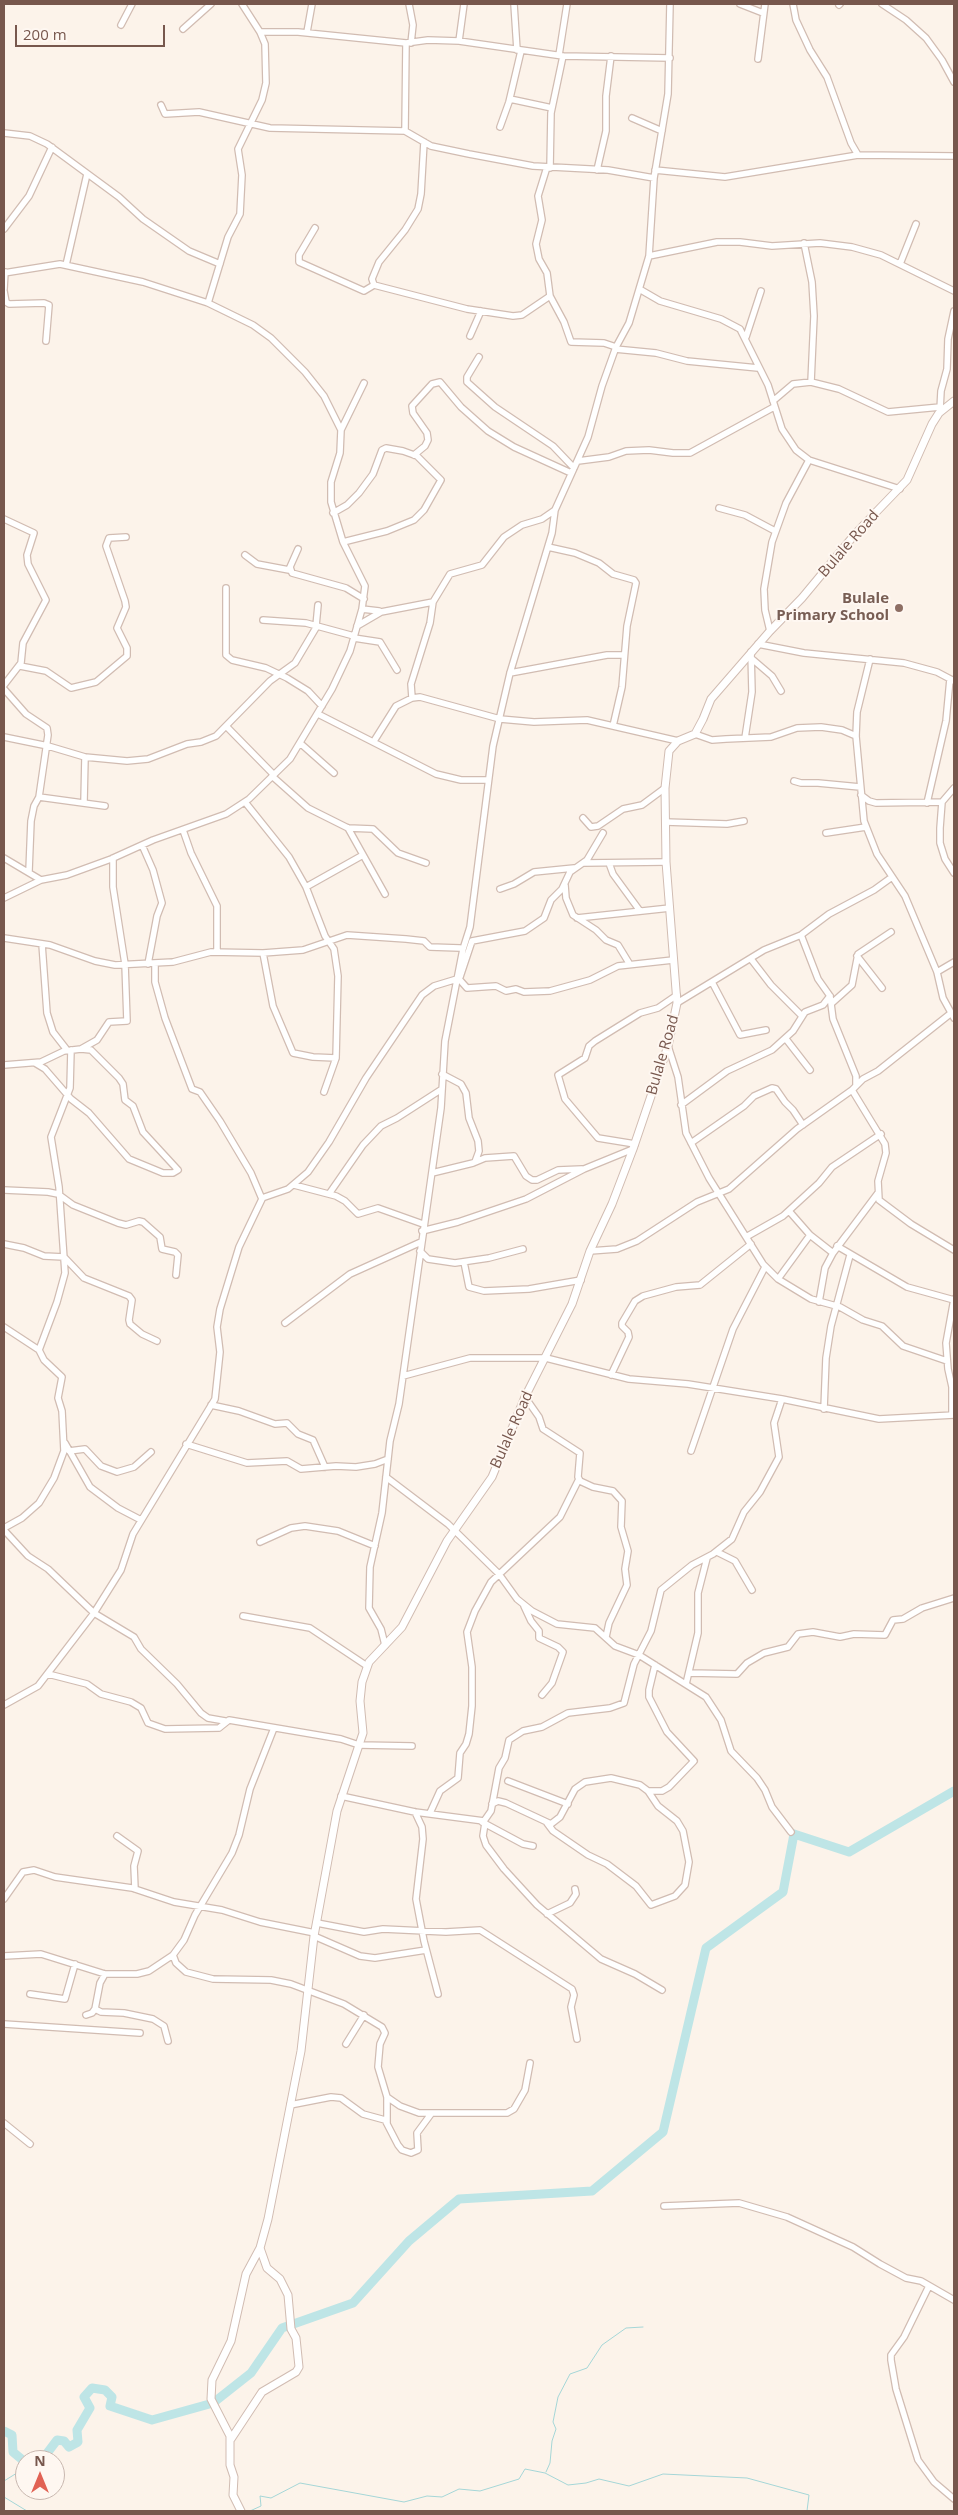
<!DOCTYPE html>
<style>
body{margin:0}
#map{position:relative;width:958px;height:2515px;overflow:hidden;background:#fcf3ea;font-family:"Open Sans",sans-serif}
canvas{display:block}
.frame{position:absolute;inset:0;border:5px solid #77574d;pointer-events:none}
.north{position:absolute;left:15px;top:2450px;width:50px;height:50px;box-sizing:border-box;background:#fef7f1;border:1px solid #c8b7af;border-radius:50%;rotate:0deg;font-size:14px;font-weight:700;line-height:20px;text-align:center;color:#77574d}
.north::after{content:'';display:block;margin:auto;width:18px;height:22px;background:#e16254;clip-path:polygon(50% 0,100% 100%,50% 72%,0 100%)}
.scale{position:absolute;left:15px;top:25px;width:150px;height:22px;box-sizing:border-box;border:2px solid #77574d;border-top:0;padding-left:6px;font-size:15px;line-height:18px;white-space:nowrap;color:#77574d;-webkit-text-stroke:4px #fef7f1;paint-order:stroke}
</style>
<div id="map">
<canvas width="958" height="2515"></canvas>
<div class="frame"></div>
<div class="north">N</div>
<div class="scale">200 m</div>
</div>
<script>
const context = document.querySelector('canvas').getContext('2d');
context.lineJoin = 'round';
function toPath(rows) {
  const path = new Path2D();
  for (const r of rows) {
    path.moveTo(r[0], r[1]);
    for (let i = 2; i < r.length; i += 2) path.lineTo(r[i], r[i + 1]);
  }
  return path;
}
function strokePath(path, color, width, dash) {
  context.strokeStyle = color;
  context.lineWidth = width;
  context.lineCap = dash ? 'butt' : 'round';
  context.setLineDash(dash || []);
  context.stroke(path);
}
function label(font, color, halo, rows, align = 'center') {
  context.font = font + ' "Open Sans",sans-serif';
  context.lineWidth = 4;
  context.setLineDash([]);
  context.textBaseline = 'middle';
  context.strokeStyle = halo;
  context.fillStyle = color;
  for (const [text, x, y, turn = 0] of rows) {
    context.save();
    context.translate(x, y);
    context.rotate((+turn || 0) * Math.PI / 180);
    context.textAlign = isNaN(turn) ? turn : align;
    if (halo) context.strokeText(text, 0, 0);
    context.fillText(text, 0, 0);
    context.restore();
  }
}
strokePath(toPath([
 [546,2472,550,2463,552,2441,556,2429,553,2422,558,2397,570,2374,587,2368,602,2345,626,2328,643,2327],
 [4,2481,25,2468],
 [4,2497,27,2511],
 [250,2511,261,2506,260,2496,271,2498,300,2483,404,2502,427,2496,442,2497,459,2489,480,2491,519,2479,525,2469,545,2473,568,2485,586,2483,599,2479,629,2486,663,2474,747,2478,809,2495,807,2511]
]), '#a5d6d7', 1);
strokePath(toPath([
 [4,2431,12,2435,13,2452,25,2462],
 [42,2460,57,2440,64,2441,69,2447,78,2442,77,2430,90,2408,84,2397,92,2388,105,2390,112,2397,110,2406,152,2420,213,2403,251,2373,282,2328,353,2303,409,2241,459,2199,592,2191,663,2132,706,1948,783,1892,794,1834,849,1852,954,1791]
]), '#bee5e6', 9);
const minor = toPath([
 [409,4,413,25,411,43],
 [514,4,517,50],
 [740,4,763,13],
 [793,4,796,20,810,50,827,77,851,143,858,155],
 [882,4,906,20,926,38,942,60,954,82],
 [839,5,840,4],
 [121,25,132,4],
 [183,29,211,4],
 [260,32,298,32,406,43,428,40,459,41,563,56,670,58],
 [307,32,312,4],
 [459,41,464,4],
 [559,55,567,4],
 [758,59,765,4],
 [510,99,552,108],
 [161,105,165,114,199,112,270,128,405,131,431,146,469,154,533,166,608,170,654,178],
 [632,118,662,131],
 [500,127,509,102,521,51],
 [405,131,406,43],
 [4,133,30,136,47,144,119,197,143,219,189,251,220,264],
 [424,142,421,194,418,209,405,230,379,262,372,279,374,285,467,309,513,316,522,315,550,296],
 [547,167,538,196,542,220,536,244,539,259,547,273,550,296,564,322,571,342,604,343,616,347],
 [550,168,551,113,563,56],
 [597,170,606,131,606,96,611,56],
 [655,170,725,177,858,155,954,156],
 [315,228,299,255,299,262,364,291,374,285],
 [4,229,29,196,52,147],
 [804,243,812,282,814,316,811,382],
 [649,256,717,242,740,242,772,246,820,243,852,247,881,255,954,291],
 [900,264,916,224],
 [66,265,87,174],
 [4,273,60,264,143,282,208,303,253,325,271,338,305,372,324,396,341,430,340,453,331,482,331,502,343,542,365,586,362,609,350,651,332,689,290,759,249,799,226,814,153,840,111,859,67,875,41,880,4,898],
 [4,289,5,272],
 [641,290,660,301,721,319,740,329,768,385,782,429,796,450,809,460,900,489],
 [4,291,6,302,9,304,44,303,49,305,46,341],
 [208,303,228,237,240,214,242,175,238,149,262,100,266,83,265,44,260,32,242,4],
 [470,336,481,311],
 [746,337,761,291],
 [615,349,656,353,687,361,758,368],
 [479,357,467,377,467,382,495,407,553,446,574,468],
 [773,401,793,384,811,382,839,389,888,412,940,407],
 [940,410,941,391,947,369,948,339,954,311],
 [341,430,364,383],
 [414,455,425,446,428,440,427,433,413,413,412,406,432,384,440,382,461,407,488,431,514,447,571,473],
 [578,461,609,457,626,451,649,450,673,453,690,453,774,407],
 [719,508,745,515,775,531],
 [333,513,347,505,359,493,373,474,382,450,386,448,403,451,417,456,441,480,424,510,414,520,387,531,343,542],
 [4,519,34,533,27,555,28,564,46,600,23,643,21,663,4,685],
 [548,547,575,553,599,563,613,574,634,580,636,583,627,626,622,687,613,726],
 [298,549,290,567,292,573,346,588,364,599],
 [245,555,257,564,289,570],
 [226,588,226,655,232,660,266,668,287,678,308,691,322,706],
 [362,609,379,611],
 [263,620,306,623,354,636],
 [316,626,318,605],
 [357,626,381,612,433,602,450,574,482,565,504,537,522,525,542,519,555,510],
 [770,631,765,610,764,589,772,542,786,503,809,460],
 [354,638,380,642,397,670],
 [758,644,804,653,904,663,937,672,954,681],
 [751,658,772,676,781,691],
 [870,659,857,712,856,736,864,821,877,854,905,896,937,972,943,998,954,1018],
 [20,666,46,671,71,688,96,682,127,656,127,648,117,628,126,607,125,601,106,546,109,538,126,537],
 [510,673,607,655,623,655],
 [4,689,26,714,47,728,48,735,39,797,34,806,31,821,29,871],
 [412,698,411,684,430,623,433,602],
 [318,714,436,774,461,780,488,780],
 [226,726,274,775],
 [695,734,712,740,726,739,771,737,797,728,821,727,842,730,856,736],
 [4,737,48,746,85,757,127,761,148,759,187,744,201,742,216,736,270,681,295,663,317,626],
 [745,738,752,692,751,652],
 [374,741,396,706,412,698,420,697,500,719,534,722,587,720,678,741],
 [300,743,334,773],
 [272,776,308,808,348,828,373,829,398,853,426,863],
 [794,781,801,783,818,783,860,787],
 [954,788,942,802,940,828,940,843,945,859,954,873],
 [861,795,869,801,876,803,942,802],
 [39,797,105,806],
 [84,802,85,757],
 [245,802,289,857,306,887,325,936,334,949,338,976,336,1058,324,1092],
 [927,803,946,721,950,679],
 [583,818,591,827,598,826,623,809,642,805,665,788],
 [665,822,727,824,744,821],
 [348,828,385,894],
 [183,830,191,853,217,906,217,952],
 [826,833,866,827],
 [142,845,153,870,162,903,157,916,148,964],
 [4,858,41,880],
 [584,863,666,862],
 [609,863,613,874,640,911],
 [565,885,566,898,573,915,596,930,606,940,618,945,629,963],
 [306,887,363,855],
 [500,889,514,884,534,872,574,868],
 [577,918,670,908],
 [801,935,818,979,830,996,833,1019,856,1076,856,1085],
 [4,938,50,945,95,961,115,965,173,962,211,952,263,953,303,950,347,935,406,939,424,941,430,947,460,948],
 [42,944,47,1013,53,1032,67,1050],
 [263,953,273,1006,293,1053,313,1057,336,1058],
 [857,956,882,988],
 [751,959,771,985,802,1016],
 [937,972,954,962],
 [460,977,472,941,525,931,544,918,551,900,562,889,570,872,587,860,603,833],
 [459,979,467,988,496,986,506,991,516,989,524,992,550,991,590,980,618,966,673,960],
 [712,982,740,1035,766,1030],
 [677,1003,764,950,801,935,829,914,874,890,892,877],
 [832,1003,852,985,858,954,891,932],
 [786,1039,810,1070],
 [668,1046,678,1077,686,1133,709,1178,763,1264,778,1279,811,1299,840,1307,863,1320,882,1326,903,1346,947,1361],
 [35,1063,45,1069,71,1099,89,1113,129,1159,163,1173,173,1173,178,1170,143,1132,133,1106,125,1100,123,1084,119,1078,91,1050,81,1049],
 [4,1065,41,1062,64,1051,81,1049,97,1040,109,1022,127,1021,125,964,113,887,113,858],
 [442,1074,461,1084,466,1093,469,1118,478,1141,479,1151,475,1162],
 [852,1090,885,1144,886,1153,878,1181,879,1200,911,1224,954,1250],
 [681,1105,727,1071,772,1050,793,1031,805,1012,823,1005,830,996],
 [691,1143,744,1106,754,1096,772,1088,776,1089,785,1102,793,1110,803,1125],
 [635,1144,598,1138,565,1099,558,1075,585,1058,589,1046,595,1041,640,1013,658,1008,677,995],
 [432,1173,473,1163,485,1158,514,1156,526,1176,532,1180,537,1180,558,1170,582,1169],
 [294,1185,336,1196,345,1201,358,1214,378,1208,423,1224],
 [4,1190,48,1192,58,1194,73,1205,118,1223,126,1225,139,1221,143,1222,160,1237,162,1249,175,1252,178,1255,176,1275],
 [329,1194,363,1145,381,1126,397,1118,442,1089],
 [262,1198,288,1189,308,1172,329,1142,366,1078,422,995,434,986,457,979],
 [789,1211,810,1235,833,1253],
 [422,1231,458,1222,526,1199,584,1169,633,1149],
 [746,1237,783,1216,819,1183,832,1167,881,1134],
 [4,1244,24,1248,44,1256,64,1257,84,1278,129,1296,132,1300,129,1320,130,1324,142,1334,157,1341],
 [837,1246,907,1287,954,1300],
 [420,1251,428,1259,455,1263,489,1258,523,1249],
 [590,1251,617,1249,637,1241,697,1202,729,1189,797,1129,852,1090,863,1079,878,1071,950,1014],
 [464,1262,469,1287,484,1291,529,1289,581,1280],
 [778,1279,810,1235],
 [819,1302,825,1268,833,1253,878,1193],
 [285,1323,350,1274,421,1242],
 [4,1327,39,1350],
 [611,1375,629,1337,628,1332,622,1326,622,1323,635,1301,643,1296,676,1287,700,1285,751,1244],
 [403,1376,470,1358,546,1358,629,1379,688,1384,782,1399,879,1419,954,1415],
 [525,1397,539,1417,543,1429,580,1453,578,1477,580,1481,593,1487,613,1491,622,1501,621,1527,628,1551,625,1569,627,1585,609,1623,606,1637],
 [211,1405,239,1411,275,1424,287,1423,298,1434,313,1440,325,1467],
 [824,1409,826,1358,831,1326,850,1255],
 [952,1415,952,1387,948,1369,946,1343,954,1299],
 [65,1443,90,1487,118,1508,141,1520],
 [186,1444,247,1463,287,1461,301,1469,336,1466,356,1467,375,1464,388,1459],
 [69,1451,85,1449,101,1466,117,1472,134,1467,151,1452],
 [691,1451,733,1329,765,1267],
 [386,1477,448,1524,499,1574,517,1599,532,1611,557,1624,595,1628,615,1646,639,1655,706,1697,721,1720,731,1751,757,1778,765,1790,772,1807,791,1832],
 [4,1528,22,1518,39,1503,54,1478,64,1451,62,1411,58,1398,62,1377,44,1360,39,1350,57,1302,65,1273,59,1187,51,1137,70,1088,71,1050],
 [4,1530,28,1556,48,1569,94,1613,134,1637,141,1649,177,1684,201,1713,208,1718,225,1721],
 [260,1542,291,1528,305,1526,338,1531,375,1546],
 [717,1552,735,1561,752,1590],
 [524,1606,531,1621,539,1631,539,1638,558,1647,563,1652,552,1683,542,1695],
 [243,1616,310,1628,367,1666],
 [385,1645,381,1629,369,1608,370,1567,382,1513,390,1441,399,1404,441,1108,445,1041,463,949,470,927,493,746,510,673,552,533,555,510,588,437,602,386,616,347,629,323,649,256,654,178,668,94,670,4],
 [690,1673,737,1674,747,1663,764,1653,788,1647,798,1634,813,1632,840,1637,854,1634,885,1635,893,1620,903,1619,922,1608,954,1598],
 [48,1674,87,1684,101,1694,131,1702,141,1708,148,1723,165,1729,219,1728,229,1720,341,1739,359,1745,412,1746],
 [686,1684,698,1633,698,1593,707,1558],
 [4,1705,38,1686,94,1613,121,1570,133,1534,215,1399,220,1352,217,1327,220,1309,239,1247,262,1199,251,1173,220,1121,200,1092,192,1089,165,1018,155,982,155,964],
 [508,1781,568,1804],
 [648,1791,662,1791,669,1787,694,1761,667,1732,649,1697,649,1690,655,1665],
 [341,1796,415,1812,484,1821,491,1811,499,1768,505,1758,509,1740,523,1731,542,1727,568,1713,610,1708,624,1703,634,1664,651,1631,661,1590,692,1565,713,1554,732,1539,744,1512,760,1492,779,1457,774,1423,782,1399],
 [492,1804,498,1801,506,1803,551,1824,560,1817,575,1789,585,1782,611,1778,640,1785,648,1791,658,1806,677,1821,683,1831,689,1862,685,1885,675,1896,651,1905,636,1886,607,1864,588,1855,553,1831,547,1823],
 [415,1812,422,1827,423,1839,416,1899,424,1941,438,1994],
 [430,1813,440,1791,458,1778,460,1753,466,1744,469,1734,472,1706,472,1667,467,1632,475,1611,491,1582,560,1517,579,1479],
 [482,1822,523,1844,533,1846],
 [485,1823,483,1836,486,1845,504,1869,537,1905,601,1959,635,1974,662,1990],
 [117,1836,138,1851,134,1866,135,1889],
 [4,1899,23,1872,34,1870,55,1877,132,1888,174,1902,222,1910,260,1922,315,1933],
 [547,1914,570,1903,576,1894,575,1889],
 [317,1923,364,1932,383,1929,446,1932,480,1930,572,1989,574,1995,571,2007,577,2039],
 [314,1936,360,1956,375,1958,426,1950],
 [173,1955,176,1963,186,1972,213,1979,271,1980,291,1984,344,2004,382,2027,385,2033,380,2044,378,2067,387,2097,387,2123],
 [4,1956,41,1954,105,1974,137,1974,149,1971,173,1955,184,1940,195,1915,232,1853,239,1835,250,1789,274,1728],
 [30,1994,65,1999,75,1964],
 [95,2009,101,2012,124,2013,153,2019,164,2026,168,2041],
 [86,2015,92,2013,95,2009,100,1983,105,1974],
 [4,2024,140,2033],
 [346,2044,364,2015],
 [387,2097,400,2106,419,2113,507,2113,514,2109,525,2090,530,2063],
 [290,2105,331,2097,341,2098,363,2114,385,2120,398,2145,402,2150,411,2153,418,2150,417,2133,431,2114],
 [4,2123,30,2144],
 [664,2206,739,2203,787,2217,853,2247,880,2264,906,2278,921,2281,954,2300],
 [929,2286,904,2337,891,2355,891,2360,896,2389,918,2460,934,2482,954,2499]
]);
const tertiary = toPath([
 [231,2439,262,2392,296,2372,299,2367,296,2338,291,2329,288,2295,280,2279,267,2268,260,2248],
 [241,2511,233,2495,234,2477,230,2465,230,2436,211,2399,212,2380,231,2341,246,2274,260,2248,268,2219,301,2051,314,1936,337,1811,363,1733,360,1701,362,1682,369,1662,402,1627,447,1541,492,1477,525,1397,572,1304,590,1251,612,1204,633,1149,668,1046,677,1003,666,862,665,788,669,751,678,741,695,734,703,719,711,699,770,631,802,598,856,533,907,480,932,424,939,413,954,401]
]);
strokePath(minor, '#d1bcb2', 8);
strokePath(tertiary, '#d1bcb2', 9);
strokePath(minor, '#fff', 5.5);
strokePath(tertiary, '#fff', 7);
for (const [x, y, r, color] of [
 [899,608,5,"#8d6e63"]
]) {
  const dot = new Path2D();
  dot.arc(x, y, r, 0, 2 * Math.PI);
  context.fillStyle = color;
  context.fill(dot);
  strokePath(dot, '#fef7f1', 2);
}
label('15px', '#77574d', '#fef7f1', [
 ["Bulale Road",849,544,-49],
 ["Bulale Road",663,1055,-74],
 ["Bulale Road",512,1430,-66]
]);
label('bold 15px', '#785e54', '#fef7f1', [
 ["Bulale",889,599],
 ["Primary School",889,616]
], 'right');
</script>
